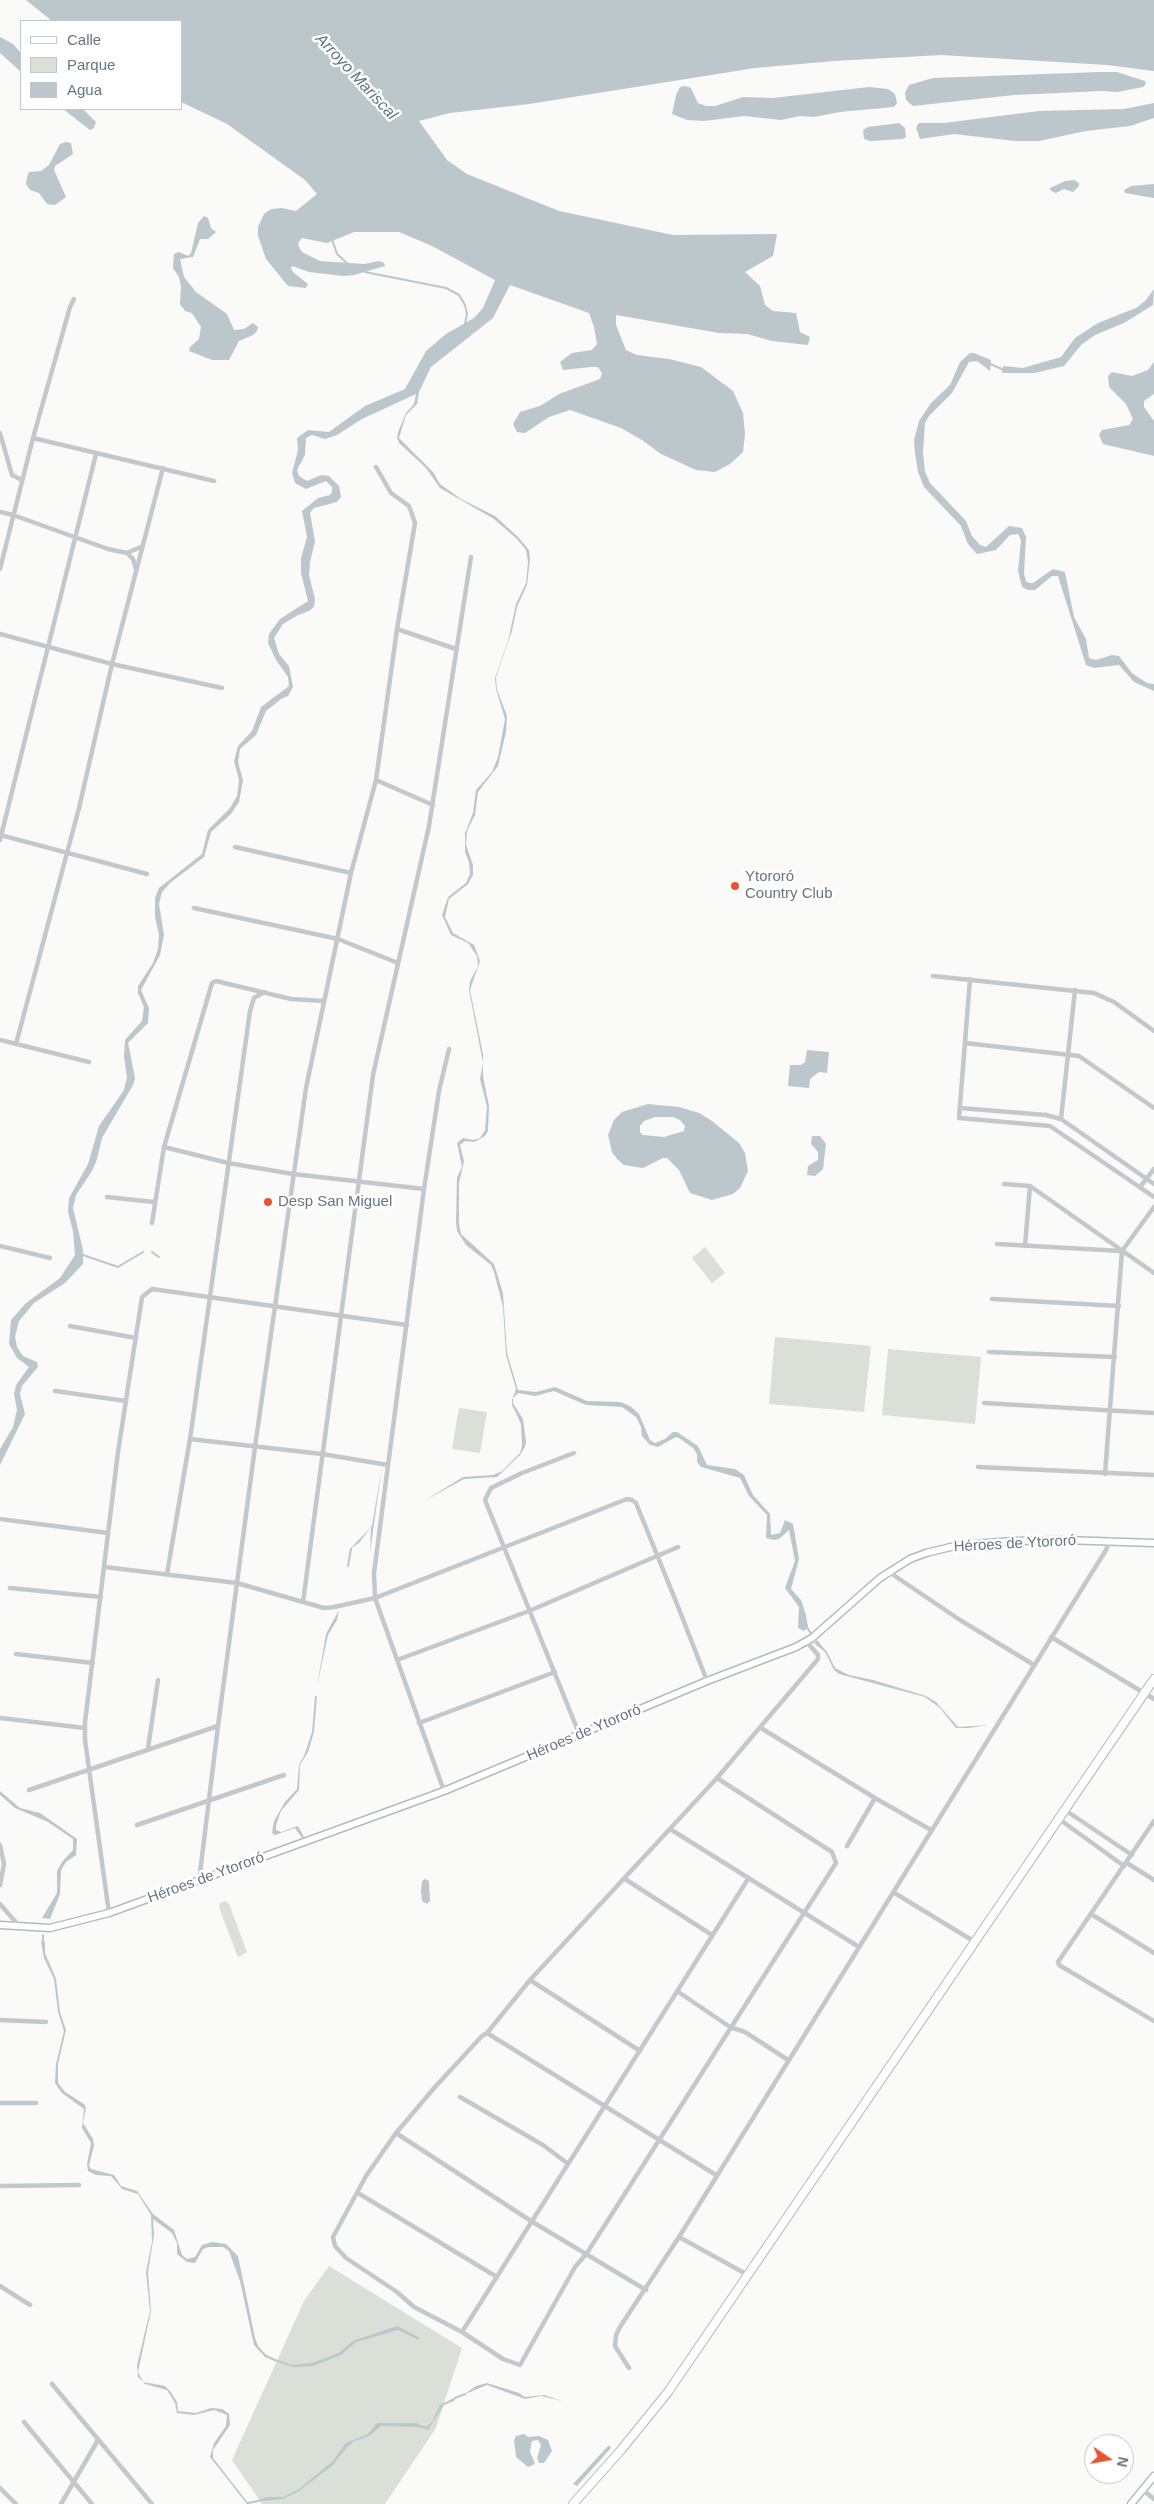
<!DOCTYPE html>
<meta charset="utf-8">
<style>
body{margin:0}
#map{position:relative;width:1154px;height:2504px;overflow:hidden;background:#fafaf8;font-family:Helvetica,sans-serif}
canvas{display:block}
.legend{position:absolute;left:20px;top:20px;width:162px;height:90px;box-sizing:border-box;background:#fff;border:1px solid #c1c8cd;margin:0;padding:6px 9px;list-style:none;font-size:15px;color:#657683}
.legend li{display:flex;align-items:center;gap:10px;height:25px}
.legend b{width:25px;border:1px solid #c1c8cd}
.north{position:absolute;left:1084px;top:2434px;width:50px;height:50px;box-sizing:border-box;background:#fff;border:1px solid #c1c8cd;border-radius:50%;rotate:102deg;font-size:14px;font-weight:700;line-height:20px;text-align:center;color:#657683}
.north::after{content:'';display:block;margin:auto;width:18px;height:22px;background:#e4572e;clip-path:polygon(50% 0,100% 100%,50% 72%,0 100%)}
</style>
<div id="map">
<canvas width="1154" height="2504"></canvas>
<ul class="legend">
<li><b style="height:6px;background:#fff"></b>Calle</li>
<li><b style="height:14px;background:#dadfd7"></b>Parque</li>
<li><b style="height:14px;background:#bbc7cb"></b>Agua</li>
</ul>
<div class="north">N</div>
</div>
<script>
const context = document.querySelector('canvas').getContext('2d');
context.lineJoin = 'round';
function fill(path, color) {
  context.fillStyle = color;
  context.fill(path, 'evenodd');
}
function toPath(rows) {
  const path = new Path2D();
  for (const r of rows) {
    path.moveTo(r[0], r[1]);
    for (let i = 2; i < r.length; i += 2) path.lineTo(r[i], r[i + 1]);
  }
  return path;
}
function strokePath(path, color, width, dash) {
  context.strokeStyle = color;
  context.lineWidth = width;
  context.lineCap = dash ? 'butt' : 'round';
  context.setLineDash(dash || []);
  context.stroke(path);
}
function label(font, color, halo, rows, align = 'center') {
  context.font = font + ' Helvetica,sans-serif';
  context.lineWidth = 5;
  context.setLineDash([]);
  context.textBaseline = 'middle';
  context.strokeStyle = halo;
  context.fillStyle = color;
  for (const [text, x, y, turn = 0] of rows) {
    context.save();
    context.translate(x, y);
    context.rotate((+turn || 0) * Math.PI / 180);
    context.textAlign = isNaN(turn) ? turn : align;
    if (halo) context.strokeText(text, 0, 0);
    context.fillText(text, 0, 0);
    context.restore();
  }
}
fill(toPath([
 [705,1247,725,1273,712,1283,692,1258],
 [775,1337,871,1346,864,1412,769,1404],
 [888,1349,981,1357,975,1424,882,1415],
 [459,1408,487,1412,480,1453,452,1449],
 [226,1901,229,1904,247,1952,239,1957,237,1955,219,1907,220,1903],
 [329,2266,462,2348,436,2428,385,2504,262,2504,232,2460,304,2301]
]), '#dadfd7');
fill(toPath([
 [26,0,1154,0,1154,71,1107,65,941,55,834,61,755,68,529,104,450,113,419,121,447,160,467,174,559,211,673,235,777,234,773,256,745,272,760,286,765,305,773,311,796,313,800,332,810,337,808,345,772,341,747,334,719,333,616,315,616,325,626,350,637,355,669,359,701,367,733,391,743,413,745,434,743,452,730,464,715,472,696,470,661,454,642,440,621,428,570,410,549,417,525,433,517,432,513,424,520,412,540,406,559,394,600,379,602,373,598,367,591,367,563,370,560,362,572,353,592,350,597,344,594,327,589,313,510,285,493,318,431,367,419,392,417,404,406,415,399,438,433,472,440,484,461,499,495,516,518,537,529,550,530,560,527,585,517,607,512,631,496,677,497,689,507,716,506,732,498,766,478,792,475,815,467,831,466,845,473,865,473,875,468,884,449,899,445,917,453,933,474,945,480,961,470,990,483,1054,483,1076,489,1106,488,1131,485,1136,474,1142,465,1141,460,1145,464,1161,459,1183,459,1224,461,1234,494,1264,503,1293,507,1353,518,1390,536,1392,555,1387,587,1401,620,1402,630,1406,639,1414,650,1440,655,1443,665,1439,673,1432,677,1432,698,1446,707,1465,735,1469,744,1475,753,1495,770,1514,771,1535,780,1533,785,1520,793,1524,799,1559,791,1589,801,1600,806,1615,808,1627,804,1631,798,1628,799,1607,785,1588,795,1561,789,1530,779,1539,774,1540,766,1538,767,1515,749,1496,740,1478,701,1467,697,1462,697,1454,693,1448,679,1438,676,1437,658,1447,650,1445,642,1436,641,1427,636,1417,622,1407,586,1405,554,1391,535,1396,518,1393,513,1398,513,1403,523,1419,526,1442,525,1447,520,1455,497,1477,464,1479,424,1501,463,1477,493,1475,502,1471,520,1453,522,1446,521,1424,512,1405,512,1400,516,1389,506,1355,503,1307,494,1272,491,1265,466,1245,457,1231,456,1222,457,1177,462,1167,457,1143,463,1138,473,1140,480,1138,485,1130,487,1107,480,1079,483,1063,469,990,470,981,478,966,477,956,468,943,451,935,442,915,448,897,466,883,470,874,469,862,465,852,465,833,473,813,476,790,492,772,498,757,505,719,496,689,495,678,508,641,516,604,526,583,528,562,526,550,517,539,494,519,440,488,426,468,399,443,397,438,398,432,406,413,414,404,416,394,362,419,337,435,325,439,312,435,306,438,305,455,297,470,299,476,307,481,321,475,329,476,339,486,341,497,337,502,314,508,310,513,315,541,310,562,309,575,315,599,314,607,309,611,298,615,283,624,274,638,279,654,289,666,293,687,288,696,281,699,266,711,256,735,240,749,238,762,243,780,239,802,231,814,211,832,204,857,170,883,162,892,159,904,164,935,160,955,141,990,149,1008,148,1023,128,1043,135,1078,133,1085,102,1138,97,1159,92,1171,76,1195,73,1208,83,1250,83,1264,65,1283,34,1303,19,1321,15,1337,17,1347,23,1356,37,1362,38,1367,22,1386,20,1394,25,1414,0,1465,0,1449,13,1427,17,1410,14,1394,16,1385,29,1367,17,1358,9,1344,11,1320,26,1303,60,1278,75,1255,73,1231,68,1212,69,1198,88,1164,99,1126,124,1090,127,1077,124,1057,125,1040,142,1021,144,1007,138,993,138,986,153,963,158,949,159,935,155,917,155,898,159,888,202,854,208,830,230,808,237,796,239,780,234,761,238,746,252,731,261,707,289,686,288,677,276,660,268,643,269,634,280,619,308,601,301,573,301,558,307,537,302,511,318,498,330,495,332,492,332,487,326,481,306,489,295,483,292,473,298,450,297,438,308,430,329,432,365,406,405,389,426,351,446,334,474,318,483,308,495,280,432,246,399,232,354,232,327,243,302,238,298,243,299,247,302,252,320,261,364,264,379,261,384,263,385,266,354,275,343,276,309,272,292,266,291,269,294,273,308,284,306,288,288,286,266,259,258,236,258,227,264,214,271,209,282,208,296,211,317,194,305,180,227,124,181,102,181,21,52,21],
 [0,37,13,44,21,53,21,72,0,53],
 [1100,72,1117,72,1145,81,1146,84,1143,87,1118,92,1102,91,1014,95,913,106,906,100,905,93,909,85,933,78],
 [685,86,691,88,698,103,706,106,715,106,743,97,773,98,869,87,888,89,895,94,897,103,894,107,840,112,814,117,800,116,781,120,744,116,704,121,687,120,672,114,676,95,680,87],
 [1154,103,1154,118,1130,126,1086,131,1039,141,1015,141,954,134,920,139,916,128,919,123,944,123,1039,111,1124,109],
 [63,109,83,109,96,122,94,128,90,130],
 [899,123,905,128,906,137,903,139,870,141,864,139,863,130,868,127],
 [66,142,71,143,73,154,55,166,54,170,66,197,55,205,47,204,39,193,30,190,26,184,27,177,29,172,41,171,49,165,60,144],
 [1074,180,1079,183,1079,186,1073,192,1064,189,1056,193,1051,191,1050,188,1065,181],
 [1154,184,1154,198,1125,193,1124,190,1131,186],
 [204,216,208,218,211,228,216,232,208,239,200,239,193,257,180,259,184,277,196,292,227,314,234,330,244,329,253,323,258,327,257,331,253,335,239,341,229,360,212,360,189,351,190,347,199,339,201,327,192,313,185,311,180,304,181,287,179,277,173,268,174,254,179,252,188,256,191,253,198,223],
 [1154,289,1153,305,1124,323,1095,335,1081,345,1064,366,1035,373,1002,373,1003,366,1023,368,1061,357,1075,338,1098,323,1136,308,1145,301],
 [970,353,974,353,991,360,990,371,977,361,969,362,952,393,929,416,925,423,923,452,925,472,930,483,966,521,972,536,980,545,986,547,1009,526,1022,528,1026,537,1024,574,1026,581,1029,583,1033,583,1053,569,1065,572,1074,617,1086,639,1089,658,1096,660,1112,655,1119,656,1132,673,1147,683,1154,684,1154,691,1134,682,1119,665,1094,668,1086,665,1058,576,1052,576,1035,590,1028,590,1022,587,1018,571,1021,540,1018,534,1010,535,996,550,977,554,968,544,961,526,924,487,918,472,915,453,914,440,919,421,931,403,950,385,960,362],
 [1154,362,1154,394,1144,401,1144,407,1154,421,1154,456,1103,444,1099,435,1102,430,1129,425,1133,419,1126,404,1109,387,1108,376,1112,372,1132,376,1148,370],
 [807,1050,829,1052,827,1073,819,1072,810,1079,809,1088,788,1086,790,1065,801,1065,805,1062],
 [648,1104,679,1107,699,1113,712,1121,739,1143,745,1153,748,1171,740,1188,733,1194,712,1200,690,1193,679,1170,667,1158,663,1158,643,1168,624,1165,617,1159,612,1152,608,1135,614,1120,622,1112],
 [655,1117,673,1117,680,1120,685,1126,684,1131,664,1137,643,1135,640,1132,640,1126,644,1121],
 [812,1136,820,1136,826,1144,823,1169,815,1176,807,1175,808,1166,818,1160,818,1152,811,1144],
 [382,1466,370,1553,371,1527,359,1543,350,1549,372,1526],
 [339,1610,337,1620,328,1635,317,1686,326,1634],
 [817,1640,827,1652,835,1668,849,1675,873,1680,926,1696,936,1702,958,1727,988,1725,969,1728,956,1728,940,1708,925,1697,839,1674,834,1670,825,1652,814,1643],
 [315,1696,317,1696,314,1732,308,1752,300,1765,299,1790,281,1811,276,1825,276,1830,281,1832,298,1826,304,1837,302,1838,295,1828,275,1835,272,1833,274,1821,285,1802,297,1789,299,1765,304,1756,312,1732],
 [0,1791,20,1808,40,1813,77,1839,76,1855,66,1862,61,1870,60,1894,50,1919,42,1918,57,1893,57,1871,62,1862,73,1850,73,1839,48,1822,15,1808,0,1795],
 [425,1879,429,1881,430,1901,427,1904,422,1901,421,1891,422,1881],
 [41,1941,45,1942,45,1953,56,1979,60,2012,66,2030,58,2064,58,2083,65,2092,84,2104,86,2108,83,2123,93,2139,94,2146,89,2165,91,2169,114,2175,121,2186,137,2191,153,2214,174,2230,182,2255,187,2259,195,2257,202,2245,212,2242,226,2244,238,2256,255,2338,258,2346,267,2356,266,2358,254,2345,240,2281,229,2251,223,2247,209,2247,203,2249,195,2263,187,2262,177,2254,177,2243,172,2233,153,2219,154,2235,148,2272,151,2311,138,2372,143,2382,165,2386,170,2391,177,2402,178,2411,196,2413,211,2408,222,2409,229,2414,230,2425,213,2450,213,2458,249,2504,247,2504,210,2457,214,2443,226,2426,227,2415,214,2410,194,2415,177,2413,175,2403,167,2390,145,2384,138,2377,137,2365,150,2311,146,2272,152,2242,151,2215,138,2194,122,2189,111,2176,96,2175,88,2171,87,2164,91,2143,82,2128,84,2109,62,2093,55,2083,56,2064,64,2031,58,2012,54,1979,44,1958],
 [397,2326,420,2338,419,2340,398,2330,356,2342,341,2355,313,2366,293,2367,274,2361,275,2359,292,2365,312,2363,339,2353,353,2341],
 [487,2383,519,2393,525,2397,544,2395,562,2401,541,2396,525,2399,487,2385,463,2395,476,2386],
 [456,2397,454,2401,444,2405,428,2430,418,2427,381,2426,369,2436,354,2441,347,2447,333,2465,299,2491,283,2499,262,2501,261,2499,267,2497,283,2497,299,2489,332,2462,346,2443,368,2434,377,2423,416,2423,426,2427,432,2422,440,2405],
 [524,2434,528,2437,539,2436,548,2440,552,2451,544,2463,539,2463,537,2458,541,2445,538,2440,532,2441,531,2445,530,2452,535,2463,533,2465,528,2467,516,2457,514,2440,516,2436],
 [609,2445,611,2448,577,2486,573,2484]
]), '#bbc7cb');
strokePath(toPath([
 [332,239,337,254,348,264],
 [365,272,446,288,459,295,465,305,467,314,465,324],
 [990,364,1004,370],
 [152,1252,159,1257],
 [83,1255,118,1267,143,1252],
 [348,1566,351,1549],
 [806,1626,812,1635],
 [43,1942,43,1935],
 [266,2356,275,2360],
 [455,2398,465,2394],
 [248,2503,263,2500]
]), '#bbc7cb', 2);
const secondary = toPath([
 [0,1925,50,1928,109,1913,444,1791,707,1681,796,1647,812,1638,880,1578,910,1559,926,1553,959,1545,1014,1541,1064,1540,1154,1543],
 [1131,2504,1154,2476]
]);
const trunk = toPath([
 [573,2504,621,2450,668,2392,1154,1679]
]);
strokePath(secondary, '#b3babf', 9);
strokePath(trunk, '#b4b9bd', 10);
strokePath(toPath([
 [0,433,12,475,22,480],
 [33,438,214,481],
 [0,512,13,515,108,549,127,553,143,546],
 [127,553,133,559,136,569],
 [0,569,33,438,70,307,74,299],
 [397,629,456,649],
 [0,634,112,664,222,688],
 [376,780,433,805],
 [0,835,147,874],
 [0,840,96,454],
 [235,847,351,873],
 [194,908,338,939,398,963],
 [933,976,1094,993,1114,1002,1154,1031],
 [970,979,959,1118,1050,1126,1154,1197],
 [264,992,254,998,250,1011,190,1439,322,1454,388,1465],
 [0,1040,89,1062],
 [965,1043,1079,1056,1154,1108],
 [16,1044,79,808,112,664,163,468],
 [960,1108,1046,1115,1061,1119,1154,1184],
 [1061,1119,1075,990],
 [164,1147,228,1163,293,1174,424,1189],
 [1004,1184,1030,1186,1154,1273],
 [1140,1187,1154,1169],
 [107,1197,154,1202],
 [152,1223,164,1147,212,983,216,981,291,999,323,1001],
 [997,1244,1121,1251],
 [0,1246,50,1258],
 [1025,1246,1030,1186],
 [992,1299,1119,1306],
 [70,1326,136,1338],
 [989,1352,1115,1357],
 [55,1391,126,1401],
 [984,1403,1154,1413],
 [574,1453,522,1473,491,1488,485,1500,580,1736],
 [978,1467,1154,1475],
 [1105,1474,1122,1251,1154,1207],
 [0,1519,108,1533],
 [105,1567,237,1583,324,1608,334,1607,375,1598,627,1499,632,1500,636,1503,679,1609,707,1681],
 [889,1572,960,1620,1034,1665],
 [167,1574,190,1439],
 [10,1588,101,1597],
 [303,1602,373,1075,429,826,471,557],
 [1051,1637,1154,1699],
 [16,1654,93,1663],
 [397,1660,529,1611,678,1547],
 [0,1718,85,1728],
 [419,1723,555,1672],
 [761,1728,875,1798,931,1830],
 [148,1748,158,1680],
 [717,1778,832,1852,836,1863,587,2253,575,2267,520,2365,503,2359,462,2332,414,2307,397,2292,346,2258,335,2246,333,2237,366,2176,396,2133,435,2087,482,2036,487,2033,530,1980,717,1778,818,1659,818,1655,806,1641],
 [29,1790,218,1726],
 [444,1791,375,1598,374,1573,424,1189,439,1091,449,1049],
 [1065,1810,1132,1855],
 [1059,1819,1124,1866],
 [1154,1821,1058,1962,1059,1965,1154,2021],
 [137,1825,284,1775],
 [670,1829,859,1947],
 [0,1845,4,1864,0,1885],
 [847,1846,875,1798],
 [1127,1863,1154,1880],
 [625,1879,712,1935],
 [199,1881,218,1726,255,1447,306,1088,351,873,376,780,397,629,415,523,409,506,391,493,376,467],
 [893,1892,975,1942],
 [0,1904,20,1927],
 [109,1913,85,1740,85,1722,118,1452,142,1297,152,1289,407,1325],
 [1091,1914,1154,1953],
 [530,1980,640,2051],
 [677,1991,730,2027,745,2032,788,2060],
 [0,2020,46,2022],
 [487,2033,716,2175],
 [460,2097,543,2145,567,2163],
 [0,2103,36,2103],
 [396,2133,531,2221,646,2290],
 [0,2186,79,2185],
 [358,2193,497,2277],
 [679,2237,748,2275],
 [0,2286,30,2305],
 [462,2332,748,1879],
 [629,2368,615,2346,616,2335,620,2327,679,2237,1106,1550,1110,1540],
 [52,2384,152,2504],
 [24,2422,92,2504],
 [0,2488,16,2504],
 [1143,2490,1154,2499],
 [61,2504,98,2440]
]), '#c3c8cc', 4.5);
strokePath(secondary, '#fff', 6);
strokePath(trunk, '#fff', 8);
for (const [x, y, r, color] of [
 [735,886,5,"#e4572e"],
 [268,1202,5,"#e4572e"]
]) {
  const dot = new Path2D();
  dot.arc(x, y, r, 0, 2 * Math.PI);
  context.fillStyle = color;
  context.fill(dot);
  strokePath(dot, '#fff', 2);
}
label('15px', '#657683', '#fff', [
 ["Ytororó",745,877],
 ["Country Club",745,894],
 ["Desp San Miguel",278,1202]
], 'left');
label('15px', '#657683', '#fff', [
 ["Héroes de Ytororó",1015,1544,-3],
 ["Héroes de Ytororó",584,1733,-23],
 ["Héroes de Ytororó",206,1878,-20]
]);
label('italic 16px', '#60757c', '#fff', [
 ["Arroyo Mariscal",356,77,47]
]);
</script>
